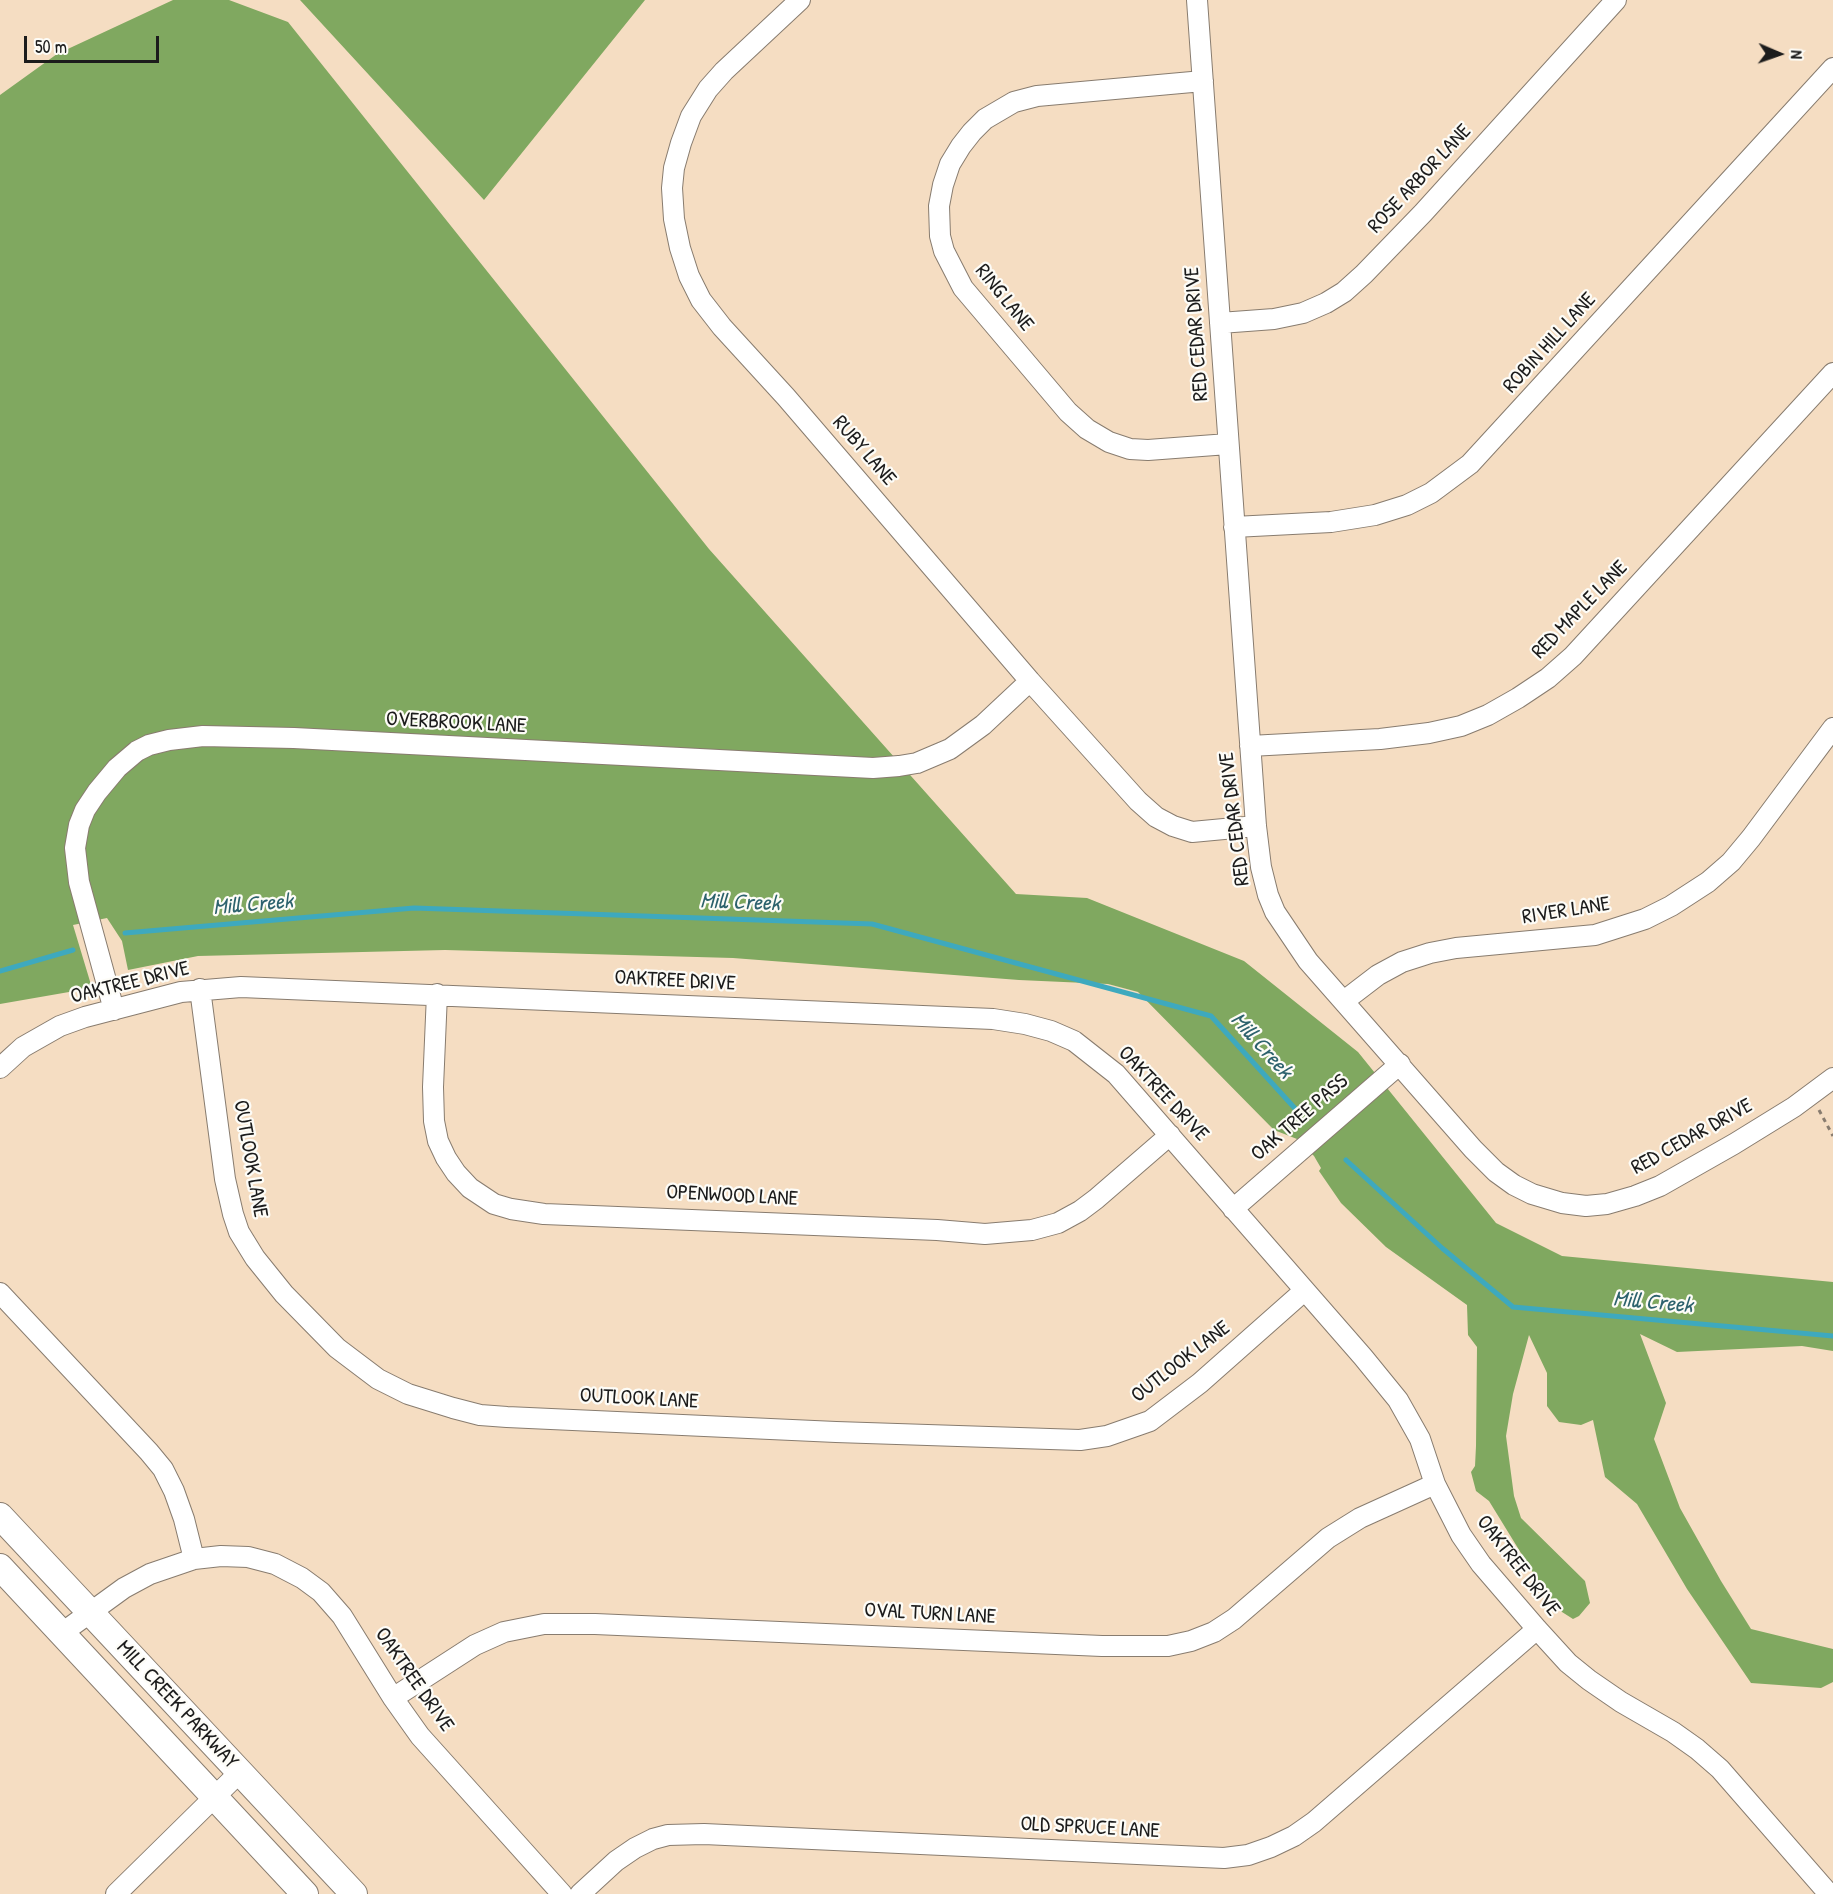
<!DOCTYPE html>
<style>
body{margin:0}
#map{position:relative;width:1833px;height:1894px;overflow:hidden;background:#f5ddc2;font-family:"Patrick Hand",sans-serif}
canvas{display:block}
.north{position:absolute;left:1749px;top:24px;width:60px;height:60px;-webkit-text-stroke:4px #fdfcf7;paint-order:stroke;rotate:92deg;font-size:16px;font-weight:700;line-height:24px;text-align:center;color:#1c1c1c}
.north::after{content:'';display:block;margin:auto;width:21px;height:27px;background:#1c1c1c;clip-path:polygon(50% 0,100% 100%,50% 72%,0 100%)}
.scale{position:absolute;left:24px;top:36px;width:135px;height:27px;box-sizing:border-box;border:3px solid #1c1c1c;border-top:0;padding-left:8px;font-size:18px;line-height:21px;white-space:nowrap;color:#1c1c1c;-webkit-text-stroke:4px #fdfcf7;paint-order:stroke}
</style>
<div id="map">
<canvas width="1833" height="1894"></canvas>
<div class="north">N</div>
<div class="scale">50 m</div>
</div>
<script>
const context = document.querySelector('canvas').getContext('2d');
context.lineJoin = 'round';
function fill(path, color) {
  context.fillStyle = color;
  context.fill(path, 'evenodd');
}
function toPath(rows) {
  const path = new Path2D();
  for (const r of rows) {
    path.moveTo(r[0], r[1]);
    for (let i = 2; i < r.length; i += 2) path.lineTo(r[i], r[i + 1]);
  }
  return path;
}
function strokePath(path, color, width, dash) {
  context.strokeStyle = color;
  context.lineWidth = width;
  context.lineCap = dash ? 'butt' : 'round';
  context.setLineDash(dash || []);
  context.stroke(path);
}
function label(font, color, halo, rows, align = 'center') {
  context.font = font + ' "Patrick Hand",sans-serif';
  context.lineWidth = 4.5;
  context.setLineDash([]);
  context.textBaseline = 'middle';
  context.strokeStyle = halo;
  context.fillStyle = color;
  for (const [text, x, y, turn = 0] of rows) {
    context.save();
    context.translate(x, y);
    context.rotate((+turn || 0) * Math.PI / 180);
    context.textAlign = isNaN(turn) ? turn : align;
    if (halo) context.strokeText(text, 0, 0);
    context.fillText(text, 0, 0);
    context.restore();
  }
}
fill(toPath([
 [173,0,229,0,288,22,709,549,1016,894,1087,898,1244,961,1358,1052,1496,1223,1562,1256,1833,1282,1833,1351,1802,1346,1677,1352,1640,1334,1666,1403,1654,1439,1680,1508,1721,1581,1751,1629,1833,1649,1833,1682,1821,1688,1751,1683,1687,1589,1637,1504,1605,1477,1593,1420,1581,1425,1559,1422,1547,1406,1547,1373,1529,1335,1513,1394,1506,1436,1514,1496,1521,1518,1585,1581,1590,1603,1579,1616,1573,1619,1562,1612,1540,1584,1489,1501,1476,1491,1471,1472,1475,1466,1476,1446,1477,1347,1468,1335,1467,1305,1386,1247,1341,1203,1319,1171,1321,1168,1314,1156,1297,1139,1274,1130,1138,992,1108,984,1019,980,733,958,445,950,198,956,128,970,122,941,107,918,73,925,92,988,0,1004,0,95,57,54],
 [300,0,645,0,484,200]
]), '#80a860');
strokePath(toPath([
 [125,933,414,908,872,924,1211,1016,1300,1114],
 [0,971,73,950],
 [1346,1160,1442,1248,1513,1307,1833,1336]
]), '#3ea9be', 5);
const minor = toPath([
 [800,0,724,71,708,89,691,116,681,143,674,168,672,188,674,219,680,248,689,276,701,300,722,327,786,397,1030,681,1138,801,1156,817,1173,826,1192,832,1256,826],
 [1197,0,1256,826,1261,867,1268,895,1275,912,1308,961,1473,1149,1496,1172,1514,1185,1532,1194,1562,1203,1586,1206,1607,1204,1635,1196,1660,1186,1734,1144,1794,1107,1833,1078],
 [1203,81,1037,96,1014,102,985,119,972,132,961,146,950,164,943,185,939,206,940,236,944,251,963,288,1068,412,1087,429,1109,442,1130,449,1148,450,1228,444],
 [1220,323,1274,319,1303,313,1326,303,1344,292,1364,274,1423,213,1616,0],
 [1234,527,1331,522,1375,515,1407,505,1431,493,1470,464,1833,68],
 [1250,746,1380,739,1429,733,1461,726,1488,715,1518,698,1548,678,1573,656,1833,373],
 [200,989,225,1179,233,1214,239,1232,255,1258,284,1294,337,1348,378,1379,408,1394,453,1408,480,1415,507,1417,836,1432,1080,1440,1107,1436,1150,1421,1200,1383,1304,1291],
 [437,994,433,1087,434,1121,438,1141,446,1158,456,1173,470,1188,494,1204,511,1209,544,1214,937,1230,985,1234,1032,1230,1058,1223,1080,1211,1096,1199,1170,1135],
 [1344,1001,1378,975,1402,962,1430,953,1456,948,1595,935,1645,919,1671,906,1708,882,1731,862,1751,838,1833,728],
 [114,1010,79,882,75,848,79,825,85,810,97,792,117,768,137,751,149,745,169,740,203,736,294,738,873,768,899,766,917,763,950,749,983,725,1030,681],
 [0,1068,23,1047,60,1026,85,1017,181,992,241,987,993,1019,1025,1024,1051,1031,1074,1041,1116,1074,1363,1357,1398,1400,1420,1439,1435,1484,1461,1535,1481,1564,1537,1629,1568,1663,1589,1680,1621,1702,1673,1732,1697,1749,1720,1769,1829,1894],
 [1233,1209,1400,1064],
 [0,1293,149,1452,163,1469,174,1491,184,1519,194,1559],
 [62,1633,124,1588,150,1574,194,1559,221,1556,248,1557,275,1564,302,1578,321,1592,342,1616,393,1698,420,1736,562,1894],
 [393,1698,475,1645,504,1632,544,1624,595,1624,1102,1646,1168,1646,1191,1641,1214,1632,1234,1619,1328,1538,1360,1518,1435,1484],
 [116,1894,240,1772],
 [580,1894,616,1861,635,1848,653,1839,668,1835,704,1834,1224,1858,1248,1855,1271,1847,1294,1836,1314,1822,1537,1629]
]);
const major = toPath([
 [0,1516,354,1894],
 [0,1567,305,1894]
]);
strokePath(minor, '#887c6f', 22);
strokePath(major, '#887c6f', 28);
strokePath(toPath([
 [1819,1110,1833,1136]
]), '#887c6f', 3, [4.5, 4.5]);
strokePath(minor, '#fff', 20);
strokePath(major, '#fff', 26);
label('21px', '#1c1c1c', '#fdfcf7', [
 ["ROSE ARBOR LANE",1420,179,-47],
 ["RING LANE",1004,298,51],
 ["RED CEDAR DRIVE",1197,334,-94],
 ["ROBIN HILL LANE",1550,343,-48],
 ["RUBY LANE",864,451,49],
 ["RED MAPLE LANE",1580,610,-46],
 ["OVERBROOK LANE",456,723,3],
 ["RED CEDAR DRIVE",1235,819,-97],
 ["RIVER LANE",1566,911,-9],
 ["OAKTREE DRIVE",675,981,3],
 ["OAKTREE DRIVE",130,983,-14],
 ["OAKTREE DRIVE",1163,1094,47],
 ["OAK TREE PASS",1300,1118,-41],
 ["RED CEDAR DRIVE",1692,1137,-29],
 ["OUTLOOK LANE",250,1159,80],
 ["OPENWOOD LANE",732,1196,3],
 ["OUTLOOK LANE",1181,1362,-38],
 ["OUTLOOK LANE",639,1399,3],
 ["OAKTREE DRIVE",1518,1566,52],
 ["OVAL TURN LANE",930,1614,3],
 ["OAKTREE DRIVE",414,1680,55],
 ["MILL CREEK PARKWAY",177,1705,47],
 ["OLD SPRUCE LANE",1090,1828,3]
]);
label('italic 22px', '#2d626d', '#fdfcf7', [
 ["Mill Creek",740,903,2],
 ["Mill Creek",253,905,-5],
 ["Mill Creek",1261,1046,48],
 ["Mill Creek",1653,1303,5]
]);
</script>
